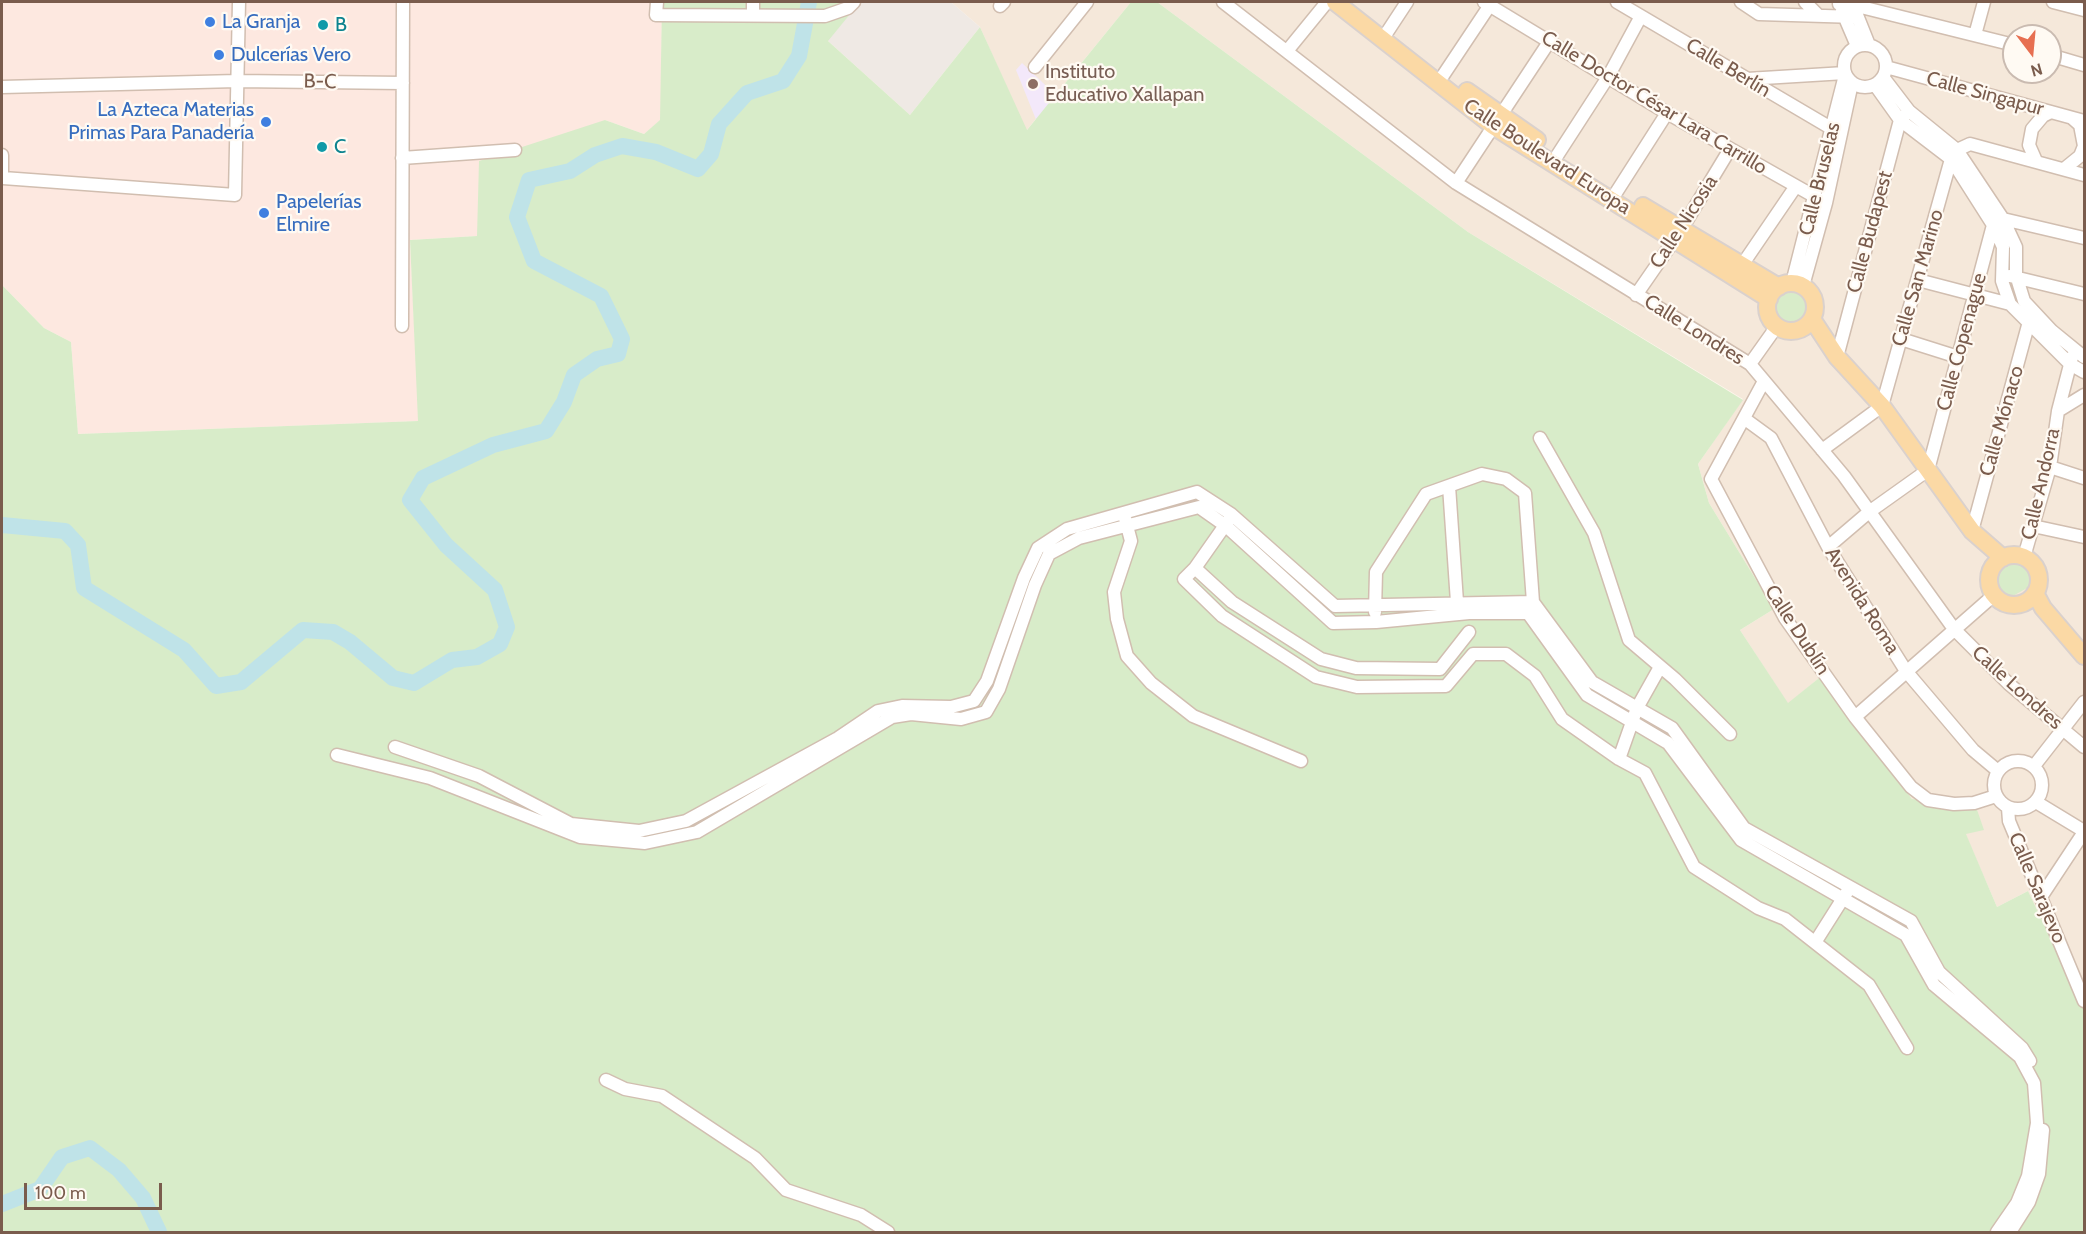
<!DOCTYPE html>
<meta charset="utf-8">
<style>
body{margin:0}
#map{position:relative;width:2086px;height:1234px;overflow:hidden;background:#fdf6ec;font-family:Cabin,sans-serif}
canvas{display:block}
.frame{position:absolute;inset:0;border:3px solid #7a5c4d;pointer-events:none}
.north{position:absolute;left:2002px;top:24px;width:60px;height:60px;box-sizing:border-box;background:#fffaf3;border:2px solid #cabbb1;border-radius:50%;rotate:164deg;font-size:16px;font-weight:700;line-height:24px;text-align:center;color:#7a5c4d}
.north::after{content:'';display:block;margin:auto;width:21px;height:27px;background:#e76f51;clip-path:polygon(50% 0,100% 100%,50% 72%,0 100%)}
.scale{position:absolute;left:24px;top:1183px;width:138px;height:27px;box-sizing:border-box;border:3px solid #7a5c4d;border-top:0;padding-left:8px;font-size:18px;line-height:21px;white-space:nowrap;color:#7a5c4d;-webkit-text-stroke:4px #fffaf3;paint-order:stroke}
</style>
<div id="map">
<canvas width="2086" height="1234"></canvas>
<div class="frame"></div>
<div class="north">N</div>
<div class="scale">100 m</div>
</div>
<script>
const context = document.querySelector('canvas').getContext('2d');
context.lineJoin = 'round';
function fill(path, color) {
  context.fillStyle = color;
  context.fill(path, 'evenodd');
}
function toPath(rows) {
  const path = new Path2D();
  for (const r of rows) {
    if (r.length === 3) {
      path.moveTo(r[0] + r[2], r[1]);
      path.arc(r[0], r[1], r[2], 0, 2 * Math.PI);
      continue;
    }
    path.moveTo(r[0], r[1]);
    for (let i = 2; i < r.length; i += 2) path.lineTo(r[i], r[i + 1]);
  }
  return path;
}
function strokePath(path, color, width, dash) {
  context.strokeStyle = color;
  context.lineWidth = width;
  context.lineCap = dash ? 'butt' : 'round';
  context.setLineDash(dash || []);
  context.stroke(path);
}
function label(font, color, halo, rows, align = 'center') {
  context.font = font + ' Cabin,sans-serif';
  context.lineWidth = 4.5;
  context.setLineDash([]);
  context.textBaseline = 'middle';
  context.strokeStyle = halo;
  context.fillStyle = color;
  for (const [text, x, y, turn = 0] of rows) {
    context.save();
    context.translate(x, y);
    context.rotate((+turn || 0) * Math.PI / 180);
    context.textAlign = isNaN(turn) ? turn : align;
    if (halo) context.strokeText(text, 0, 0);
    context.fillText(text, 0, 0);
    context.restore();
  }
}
fill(toPath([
 [951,2,1131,2,1026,131,980,27],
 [1157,2,2084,2,2084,1008,2028,891,1997,907,1965,833,1975,804,1912,799,1819,678,1788,704,1740,630,1774,609,1709,503,1698,464,1743,399,1468,232],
 [2014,36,2050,36,2050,72,2014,72]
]), '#f5e8da');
fill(toPath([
 [2,2,662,2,661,120,644,134,605,120,477,236,410,240,419,421,78,434,71,342,44,328,2,285]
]), '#fde8e0');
fill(toPath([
 [860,2,951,2,980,27,910,115,827,40]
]), '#efe9e4');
fill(toPath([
 [1022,63,1059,98,1037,122,1016,70]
]), '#f3e8fa');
fill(toPath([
 [662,2,860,2,828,41,910,115,980,27,1027,130,1131,2,1157,2,1468,232,1743,400,1698,464,1709,503,1774,609,1740,630,1788,703,1819,678,1912,799,1975,804,1984,830,1966,834,1997,907,2028,891,2084,1008,2084,1232,2,1232,2,285,44,328,71,342,78,434,418,421,410,240,477,236,479,161,605,120,644,134,660,120],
 [1791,306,17],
 [2011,563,2029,565,2033,577,2029,587,2011,597,1999,594,1995,585,1997,574]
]), '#d8ecc9');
strokePath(toPath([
 [2,525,65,531,78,545,84,588,184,650,216,686,241,682,303,630,333,632,350,642,393,678,414,683,452,660,477,657,500,644,507,627,495,590,446,545,410,500,423,478,493,445,546,431,564,402,574,375,597,359,618,354,622,339,601,296,534,261,517,217,529,180,570,171,595,155,622,146,656,152,698,169,711,154,719,124,747,93,783,81,799,56,809,2],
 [2,1204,40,1189,62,1157,90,1148,119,1170,143,1198,159,1232]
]), '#bfe3e8', 16);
const minor = toPath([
 [657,2,656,15,825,16,848,8,854,2],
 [753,2,753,15],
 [1223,2,1456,183,1750,364,1844,476,1954,629,2009,684,2084,747],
 [1484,2,1667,113,1826,203],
 [1617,2,1841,134],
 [1741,2,1759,14,1857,17],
 [1805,2,1818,15],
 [2053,2,2084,10],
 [1839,4,1853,5,2014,45],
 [1000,6,1004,2],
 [1855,10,1869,45],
 [1842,11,1857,46],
 [1975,35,1984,2],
 [1382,40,1407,2],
 [1865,66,21],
 [1287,51,1327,2],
 [2050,55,2084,65],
 [1035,67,1087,2],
 [1886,67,2084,121],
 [1883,77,1909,111,1957,150,2003,219,2016,247,2016,275,2024,301,2052,331,2084,357],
 [1747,79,1845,73],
 [1438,83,1490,5],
 [1875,85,1900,120,1951,159,1993,225,2003,247,2002,281,2010,304,2070,364,2084,372],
 [2,87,237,81,403,83],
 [2,155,2,178],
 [402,158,515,150],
 [2036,161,2029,145,2032,129,2043,116,2051,112],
 [1553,162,1608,77,1641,16],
 [2064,169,2080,156,2084,146,2080,125,2072,118],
 [3,178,235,195,239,2],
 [1456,183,1549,42],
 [1612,199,1667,113],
 [1738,271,1796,186],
 [2010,276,2084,294],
 [1918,280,2010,304],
 [1792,283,1845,75],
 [1803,286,1826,203,1852,83],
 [1636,295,1681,230,1730,149],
 [402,326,403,2],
 [1901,339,1958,357],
 [1837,357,1900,120,1904,116],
 [1750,364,1777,326],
 [1764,381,1711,479,1785,618,1855,717,1911,787,1928,800,1954,804,1974,803,1996,796],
 [2058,411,2084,395],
 [1745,419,1771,438,1828,547,1906,671,1973,750,1998,771],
 [1540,438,1594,533,1629,640,1675,679,1730,734],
 [1822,450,1882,406,1951,159,1957,150,1970,144,2084,175],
 [2050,467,2084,478],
 [1449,486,1457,602],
 [1125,518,1131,541,1114,592,1117,619,1127,656,1151,683,1193,716,1301,761],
 [1228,521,1195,568,1184,579,1222,616,1316,677,1357,687,1446,686,1473,654,1506,654,1535,676,1562,719,1619,759,1645,773,1694,867,1758,908,1785,919,1869,985,1907,1048],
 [2033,526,2084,537],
 [1972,531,2030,318],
 [1828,547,1869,512,1928,470,1993,225,2003,219,2084,238],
 [2024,557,2050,467,2058,411,2072,357],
 [1195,568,1232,602,1321,659,1356,668,1440,669,1469,632],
 [1375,612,1376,572,1426,494,1482,474,1506,479,1525,493,1533,602],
 [1855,717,1994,595],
 [395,747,479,776,571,824,639,831,686,821,838,738,878,711,902,706,951,707,974,701,987,681,1024,578,1038,548,1067,529,1197,492,1231,514,1335,606,1533,602,1592,682,1672,728,1744,828,1911,921,1939,972,2022,1048,2030,1061],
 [337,755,430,778,580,837,645,843,697,832,892,717,911,714,961,719,986,712,999,689,1035,585,1049,554,1079,538,1199,507,1226,526,1333,623,1376,622,1469,613,1528,613,1587,695,1668,743,1741,840,1906,935,1934,985,2020,1057,2034,1083,2037,1123,2028,1176,2017,1203,1997,1232],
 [1619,759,1637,708,1660,667],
 [2018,785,24],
 [2034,766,2084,702],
 [2036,802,2084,831],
 [2008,808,2009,821,2084,1001],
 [2041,897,2084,832],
 [1816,941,1847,892],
 [606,1080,625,1089,662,1096,755,1158,786,1190,861,1215,888,1232],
 [2010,1232,2029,1202,2039,1174,2043,1130]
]);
const major = toPath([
 [1335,2,1493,126,1769,299],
 [1467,91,1537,140],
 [1643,206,1779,287],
 [1791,307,24],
 [1812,319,1837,357,1882,406,1972,531,2003,558],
 [2014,580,25],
 [2035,593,2043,608,2084,656]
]);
strokePath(minor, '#d1beb0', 15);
strokePath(major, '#dad1cd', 20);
strokePath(minor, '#fff', 12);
strokePath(major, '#fbd9a5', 16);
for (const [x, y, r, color] of [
 [210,22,6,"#3f7fe0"],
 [323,25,6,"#0f9aa8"],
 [219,55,6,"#3f7fe0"],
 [1033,84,6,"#8d6e63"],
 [266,122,6,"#3f7fe0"],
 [322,147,6,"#0f9aa8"],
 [264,213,6,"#3f7fe0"]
]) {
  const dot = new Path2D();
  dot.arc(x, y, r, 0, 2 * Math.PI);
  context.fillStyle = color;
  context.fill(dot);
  strokePath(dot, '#fffaf3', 2);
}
label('20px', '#366cbe', '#fffaf3', [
 ["La Granja",222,22],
 ["Dulcerías Vero",231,55],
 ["La Azteca Materias",254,110,"right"],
 ["Primas Para Panadería",254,133,"right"],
 ["Papelerías",276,202],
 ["Elmire",276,225]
], 'left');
label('20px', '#0d838f', '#fffaf3', [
 ["B",335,25],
 ["C",334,147]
], 'left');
label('20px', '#7a5c4d', '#fffaf3', [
 ["Calle Berlín",1728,68,31],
 ["B-C",320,82,1],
 ["Calle Singapur",1985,94,15],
 ["Calle Doctor César Lara Carrillo",1654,103,31],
 ["Calle Boulevard Europa",1547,157,33],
 ["Calle Bruselas",1820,179,-76],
 ["Calle Nicosia",1684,222,-57],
 ["Calle Budapest",1870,232,-75],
 ["Calle San Marino",1918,278,-74],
 ["Calle Londres",1694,330,32],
 ["Calle Copenague",1962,342,-75],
 ["Calle Mónaco",2002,421,-74],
 ["Calle Andorra",2041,484,-77],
 ["Avenida Roma",1862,601,58],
 ["Calle Dublín",1797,630,57],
 ["Calle Londres",2017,688,42],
 ["Calle Sarajevo",2037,888,67]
]);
label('20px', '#785e54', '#fffaf3', [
 ["Instituto",1045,72],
 ["Educativo Xallapan",1045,95]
], 'left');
</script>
